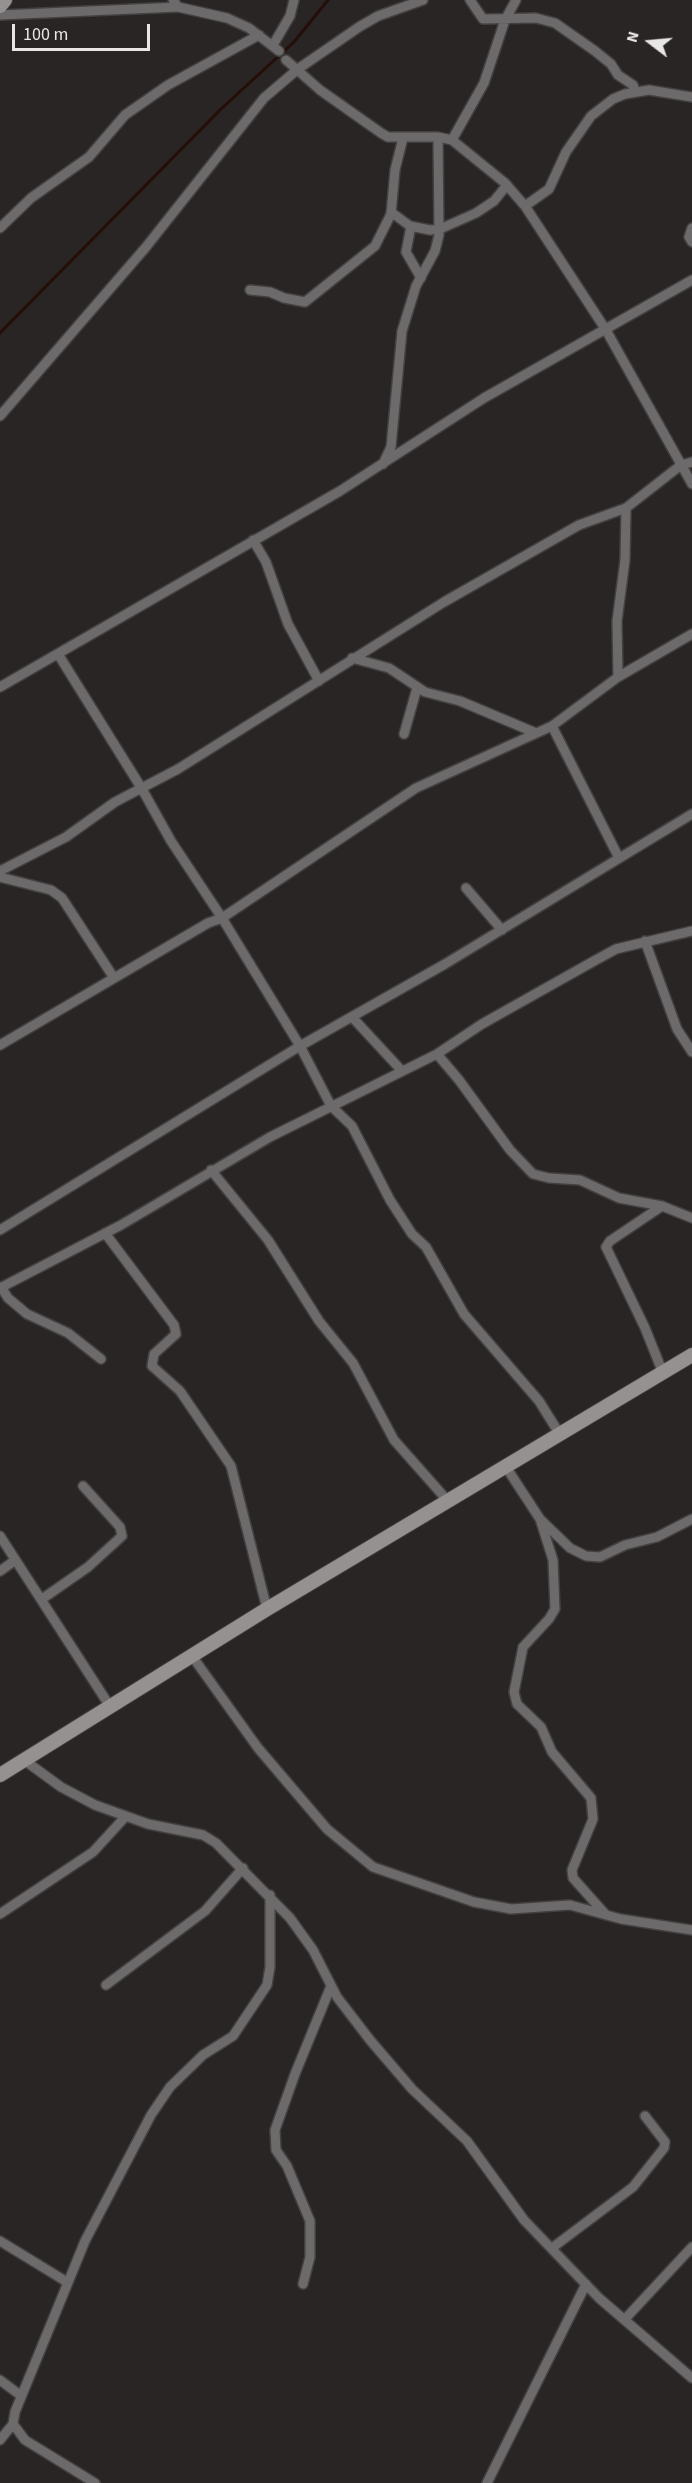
<!DOCTYPE html>
<style>
body{margin:0}
#map{position:relative;width:692px;height:2483px;overflow:hidden;background:#282524;font-family:"Source Sans 3",sans-serif}
canvas{display:block}
.north{position:absolute;left:620px;top:12px;width:60px;height:60px;-webkit-text-stroke:4px #282524;paint-order:stroke;rotate:286deg;font-size:16px;font-weight:700;line-height:24px;text-align:center;color:#e9e6e6}
.north::after{content:'';display:block;margin:auto;width:21px;height:27px;background:#e9e6e6;clip-path:polygon(50% 0,100% 100%,50% 72%,0 100%)}
.scale{position:absolute;left:12px;top:24px;width:138px;height:27px;box-sizing:border-box;border:3px solid #e9e6e6;border-top:0;padding-left:8px;font-size:18px;line-height:21px;white-space:nowrap;color:#e9e6e6;-webkit-text-stroke:4px #282524;paint-order:stroke}
</style>
<div id="map">
<canvas width="692" height="2483"></canvas>
<div class="north">N</div>
<div class="scale">100 m</div>
</div>
<script>
const context = document.querySelector('canvas').getContext('2d');
context.lineJoin = 'round';
function toPath(rows) {
  const path = new Path2D();
  for (const r of rows) {
    path.moveTo(r[0], r[1]);
    for (let i = 2; i < r.length; i += 2) path.lineTo(r[i], r[i + 1]);
  }
  return path;
}
function strokePath(path, color, width, dash) {
  context.strokeStyle = color;
  context.lineWidth = width;
  context.lineCap = dash ? 'butt' : 'round';
  context.setLineDash(dash || []);
  context.stroke(path);
}
strokePath(toPath([
 [0,333,221,109,294,42,328,0]
]), '#250e08', 3);
const street = toPath([
 [173,0,178,7,227,18,249,28,279,51],
 [470,0,483,19,536,18,555,23,595,51,611,64,618,75,633,85,635,91],
 [0,15,178,7],
 [273,45,290,16,294,0],
 [286,60,320,90,381,133,388,137,438,137,452,140,505,183,525,206,606,330,692,484],
 [452,140,484,83,505,20,516,0],
 [525,206,549,189,566,152,591,116,613,99,625,94,649,90,692,97],
 [391,212,410,226,430,230,440,229,476,213,494,201,507,185],
 [411,226,406,252,421,278],
 [0,228,31,198,89,157,125,115,168,85,259,35],
 [692,228,689,237,692,242],
 [250,290,270,292,284,298,305,302,375,246,391,214,395,170,403,138],
 [0,416,146,247,264,98,298,69,359,27,378,16,423,0],
 [383,464,391,447,402,331,416,286,435,251,439,235,438,137],
 [253,540,266,562,288,624,319,681],
 [58,654,142,789,171,841,222,918,416,788,552,726,618,677,692,634],
 [352,658,389,668,425,692,460,701,536,733],
 [618,677,617,621,625,560,626,508],
 [0,687,340,491,484,398,692,280],
 [552,726,619,858],
 [404,734,417,688],
 [0,871,66,837,115,802,178,769,444,602,579,525,626,508,681,465,692,462],
 [0,877,51,890,62,898,114,978],
 [466,888,502,930],
 [645,941,677,1029,692,1052],
 [352,1017,402,1071],
 [0,1045,208,923,222,918,300,1046,331,1106,352,1126,390,1200,412,1234,426,1247,464,1314,539,1401,559,1433],
 [437,1054,459,1080,510,1150,533,1174,549,1178,580,1180,619,1198,662,1206,692,1218],
 [211,1170,268,1240,319,1321,353,1363,394,1440,447,1500],
 [662,1206,610,1241,606,1247,645,1328,663,1373],
 [0,1230,300,1046,445,964,692,814],
 [105,1233,174,1325,176,1334,154,1354,152,1366,180,1391,231,1466,267,1609],
 [1,1287,8,1298,27,1314,68,1333,101,1359],
 [0,1288,121,1225,270,1137,437,1054,482,1024,594,961,616,949,692,931],
 [506,1467,540,1519,570,1548,586,1556,600,1557,625,1545,657,1537,692,1519],
 [540,1519,553,1560,555,1609,549,1619,523,1647,514,1692,517,1704,541,1727,552,1752,591,1798,593,1819,572,1870,573,1878,606,1915],
 [0,1536,111,1708],
 [0,1571,14,1561],
 [42,1599,88,1567,122,1536,120,1527,83,1486],
 [192,1656,258,1748,327,1829,373,1867,474,1902,511,1909,570,1905,621,1919,692,1930],
 [24,1760,61,1787,95,1805,148,1824,203,1835,216,1843,290,1918,313,1950,337,1997,370,2040,412,2089,467,2141,524,2220,599,2298,692,2378],
 [0,1914,93,1852,126,1816],
 [106,1985,205,1911,243,1868],
 [0,2241,67,2282],
 [552,2248,633,2187,664,2148,665,2142,645,2116],
 [303,2284,310,2257,310,2221,287,2166,276,2150,275,2130,295,2074,331,1986],
 [625,2319,692,2247],
 [0,2380,20,2395],
 [0,2440,13,2424],
 [95,2483,25,2440,13,2424,15,2412,85,2241,151,2115,170,2087,203,2055,233,2036,267,1985,270,1967,270,1895],
 [487,2483,586,2284]
]);
const secondary = toPath([
 [0,6,5,0],
 [0,1775,267,1609,692,1355]
]);
strokePath(street, '#43403f', 12);
strokePath(secondary, '#43403f', 16);
strokePath(street, '#6c6a6a', 9);
strokePath(secondary, '#949190', 14);
</script>
